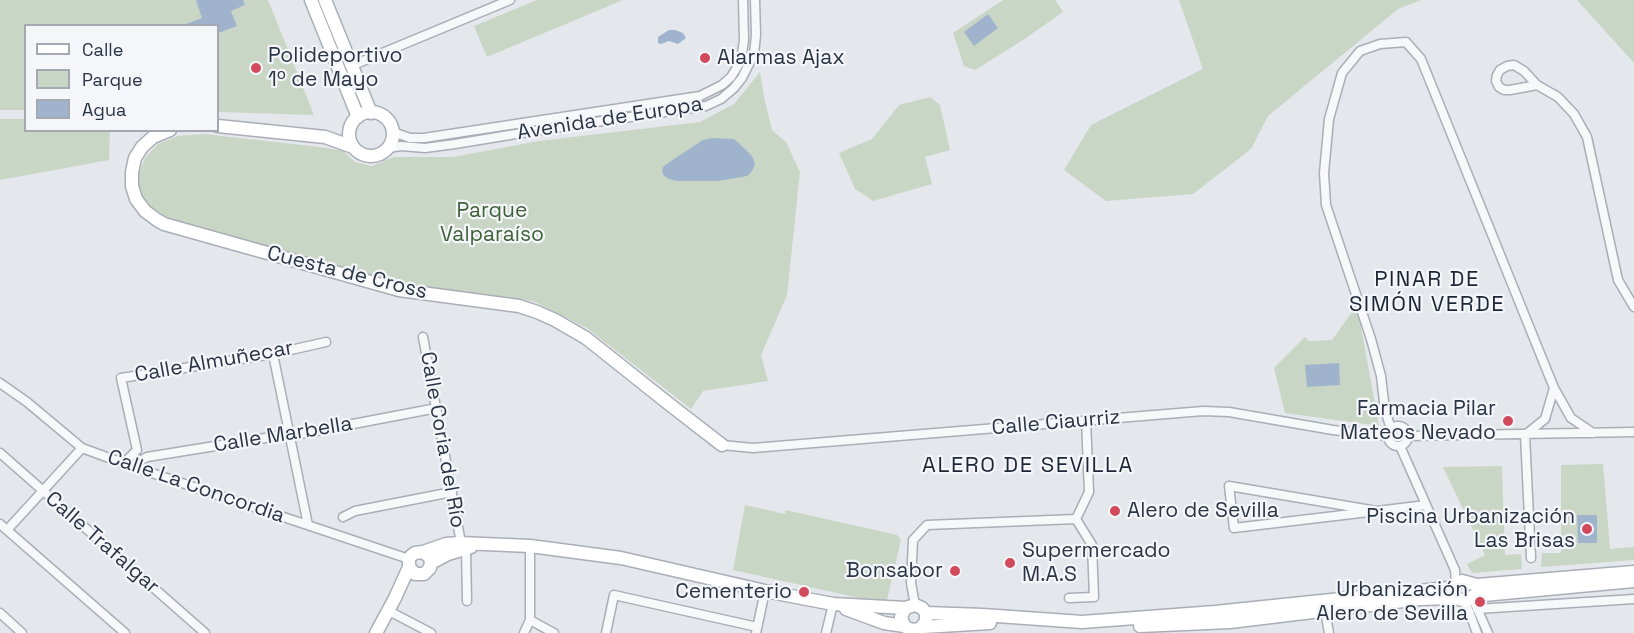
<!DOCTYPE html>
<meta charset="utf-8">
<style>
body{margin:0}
#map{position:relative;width:1634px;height:633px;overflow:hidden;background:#e4e7ec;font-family:"Space Grotesk",sans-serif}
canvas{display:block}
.legend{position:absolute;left:24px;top:24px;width:195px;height:108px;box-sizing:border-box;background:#f4f6f9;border:2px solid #a4a8b1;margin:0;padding:8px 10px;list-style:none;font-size:18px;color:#2b3445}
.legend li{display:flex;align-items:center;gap:12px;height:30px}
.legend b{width:30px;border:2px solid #a4a8b1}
</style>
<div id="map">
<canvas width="1634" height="633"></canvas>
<ul class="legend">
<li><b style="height:8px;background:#fff"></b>Calle</li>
<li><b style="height:16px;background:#c9d6c5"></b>Parque</li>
<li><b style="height:16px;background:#9fb4cc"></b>Agua</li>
</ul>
</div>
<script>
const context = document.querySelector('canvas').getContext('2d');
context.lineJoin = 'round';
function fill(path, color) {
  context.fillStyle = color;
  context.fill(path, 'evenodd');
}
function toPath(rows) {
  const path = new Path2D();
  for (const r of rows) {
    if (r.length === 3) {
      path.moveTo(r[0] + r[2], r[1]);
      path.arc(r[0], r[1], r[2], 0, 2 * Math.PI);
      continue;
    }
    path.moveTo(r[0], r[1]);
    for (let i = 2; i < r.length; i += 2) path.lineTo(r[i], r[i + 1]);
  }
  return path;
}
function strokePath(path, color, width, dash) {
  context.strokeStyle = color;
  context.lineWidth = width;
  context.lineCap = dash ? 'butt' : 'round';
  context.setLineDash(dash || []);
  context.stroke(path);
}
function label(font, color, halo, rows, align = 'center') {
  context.font = font + ' "Space Grotesk",sans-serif';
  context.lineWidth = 4.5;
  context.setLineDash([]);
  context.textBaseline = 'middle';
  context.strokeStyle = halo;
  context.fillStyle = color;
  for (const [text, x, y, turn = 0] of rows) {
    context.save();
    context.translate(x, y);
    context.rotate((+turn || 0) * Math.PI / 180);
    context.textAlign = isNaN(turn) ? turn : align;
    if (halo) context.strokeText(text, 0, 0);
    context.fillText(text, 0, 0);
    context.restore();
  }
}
fill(toPath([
 [0,0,268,0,314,115,218,112,218,26,26,26,25,110,0,110],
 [537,0,623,0,487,57,474,26],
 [1003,0,1055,0,1063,12,1023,40,975,70,964,66,953,33],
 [1179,0,1421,0,1398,9,1268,116,1251,149,1193,194,1106,201,1064,170,1091,125,1203,69],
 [1577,0,1634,0,1634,63],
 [760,72,764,97,772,130,786,142,800,172,787,295,761,355,768,381,703,391,691,409,587,328,533,301,452,294,401,286,166,218,155,212,145,202,139,190,137,179,145,158,158,144,178,136,203,134,320,147,343,151,355,162,372,166,394,157,453,157,539,141,700,122,734,104],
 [930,97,940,105,950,150,925,157,932,184,873,201,855,189,839,153,872,139,899,105],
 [0,119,25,119,26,130,110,131,109,160,0,180],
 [1357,305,1379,426,1285,413,1274,368,1305,337,1309,341,1332,340],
 [1603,464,1610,549,1634,547,1634,560,1541,567,1542,553,1561,553,1561,465],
 [1502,466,1505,555,1521,554,1522,569,1472,573,1467,564,1485,555,1443,467],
 [745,505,785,514,786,510,897,535,901,540,886,604,733,570]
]), '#c9d6c5');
fill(toPath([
 [196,0,243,0,245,5,231,11,237,26,218,33,218,26,187,25,186,24,202,18],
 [988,14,998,28,974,46,964,32],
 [669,30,675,30,683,33,686,38,678,44,669,41,661,44,658,43,658,37],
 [713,138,734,139,743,147,752,156,755,164,752,171,747,176,718,181,677,181,669,179,664,176,662,171,663,167,668,163,703,140],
 [1339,363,1340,385,1307,387,1305,365],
 [1577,515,1597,515,1597,543,1578,543]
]), '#9fb4cc');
const street = toPath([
 [351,66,510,0],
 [1537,85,1510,90,1504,90,1499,87,1496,81,1497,75,1500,70,1507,66,1514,65,1524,71,1537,85,1558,97,1574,114,1587,137,1618,280,1634,307],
 [393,132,410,138,424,138,700,96,722,85,731,77,741,61,744,40,743,0],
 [388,148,401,146,425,148,455,144,540,130,706,106,721,99,734,88,742,78,754,54,756,35,755,0],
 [423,337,461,543],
 [273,354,308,525],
 [0,383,27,402,82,448,131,466,409,559],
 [1398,436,10],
 [1391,429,1385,410,1381,376,1371,339,1326,205,1324,173,1329,119,1342,73,1360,51,1380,44,1406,42,1421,59,1554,388,1571,418,1593,433],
 [1408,436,1634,432],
 [722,445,753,448,1203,411,1229,412,1333,430,1388,436],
 [1400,446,1455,570,1456,584],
 [0,453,205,633],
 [123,464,137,450,121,378,273,354,326,342],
 [131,466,147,457,240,442,278,436,290,436,437,408],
 [1377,511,1229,486,1234,528,1377,511,1426,505],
 [343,517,355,511,452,492],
 [0,524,125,633],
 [7,530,82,448],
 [466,548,467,601],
 [1531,558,1525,435,1545,419,1554,388],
 [1472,597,1488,633],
 [1069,598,1094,597,1092,545,1076,519,1089,492,1086,420],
 [1465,601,1477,633],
 [915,605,911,583,913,540,927,525,1076,519],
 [1477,609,1634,599],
 [389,611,431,633],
 [1325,611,1329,633],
 [0,613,22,633],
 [530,620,554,633],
 [524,633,530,620,530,546],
 [606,633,614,595,757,627],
 [756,633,765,591],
 [826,633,833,604]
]);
const secondary = toPath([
 [311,0,358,117],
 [325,0,371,113],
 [371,134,22],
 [218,126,325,137,353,147],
 [170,130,153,137,142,147,135,158,132,172,132,186,136,199,145,211,157,220,164,224,399,290,519,306,537,312,555,320,586,338,669,404,722,445],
 [423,552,429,557,431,560,430,568,424,574,415,574,409,567,409,559,411,556,415,553,423,552,446,544,461,543,530,546,621,558,765,591,833,604,905,608],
 [431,563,448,554,471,547],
 [1473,596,1634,581],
 [846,609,884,623,904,626,911,630,920,629,926,621,926,613,922,608,915,605,905,608,901,617,904,626],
 [926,613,983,615,1082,622,1215,612,1448,588,1454,587,1456,584,1462,581,1477,585,1634,572],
 [1140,626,1230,622,1420,599,1456,598,1465,601,1473,596],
 [923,627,990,623],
 [376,633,395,598,409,567]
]);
strokePath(street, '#a9aeb7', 11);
strokePath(secondary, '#a9aeb7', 15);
strokePath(street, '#f7f8fa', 8);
strokePath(secondary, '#fff', 12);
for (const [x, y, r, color] of [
 [705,58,6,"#d1495b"],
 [256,68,6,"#d1495b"],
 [1508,421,6,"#d1495b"],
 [1115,511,6,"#d1495b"],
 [1587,529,6,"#d1495b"],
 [1010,563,6,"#d1495b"],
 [955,571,6,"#d1495b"],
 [804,592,6,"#d1495b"],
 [1480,602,6,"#d1495b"]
]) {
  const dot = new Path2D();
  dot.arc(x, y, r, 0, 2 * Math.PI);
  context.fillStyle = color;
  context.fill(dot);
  strokePath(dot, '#f4f6f9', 2);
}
label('21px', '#2b3445', '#f4f6f9', [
 ["Polideportivo",268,56,"left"],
 ["1º de Mayo",268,80,"left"],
 ["Alarmas Ajax",717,58,"left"],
 ["Farmacia Pilar",1496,409],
 ["Mateos Nevado",1496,433],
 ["Alero de Sevilla",1127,511,"left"],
 ["Piscina Urbanización",1575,517],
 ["Las Brisas",1575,541],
 ["Supermercado",1022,551,"left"],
 ["M.A.S",1022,575,"left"],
 ["Bonsabor",943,571],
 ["Urbanización",1468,590],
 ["Alero de Sevilla",1468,614],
 ["Cementerio",792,592]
], 'right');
label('21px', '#2b3445', '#f4f6f9', [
 ["Avenida de Europa",610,119,-9],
 ["Cuesta de Cross",347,273,14],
 ["Calle Almuñecar",214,362,-10],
 ["Calle Ciaurriz",1056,423,-5],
 ["Calle Marbella",283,435,-9],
 ["Calle Coria del Río",442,440,80],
 ["Calle La Concordia",196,487,19],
 ["Calle Trafalgar",102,543,41]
]);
label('21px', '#3f6138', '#f4f6f9', [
 ["Parque",492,211],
 ["Valparaíso",492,235]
]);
context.letterSpacing = '1.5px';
label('22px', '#1d2536', '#f4f6f9', [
 ["PINAR DE",1427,280],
 ["SIMÓN VERDE",1427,305],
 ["ALERO DE SEVILLA",1028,466]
]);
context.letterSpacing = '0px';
</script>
